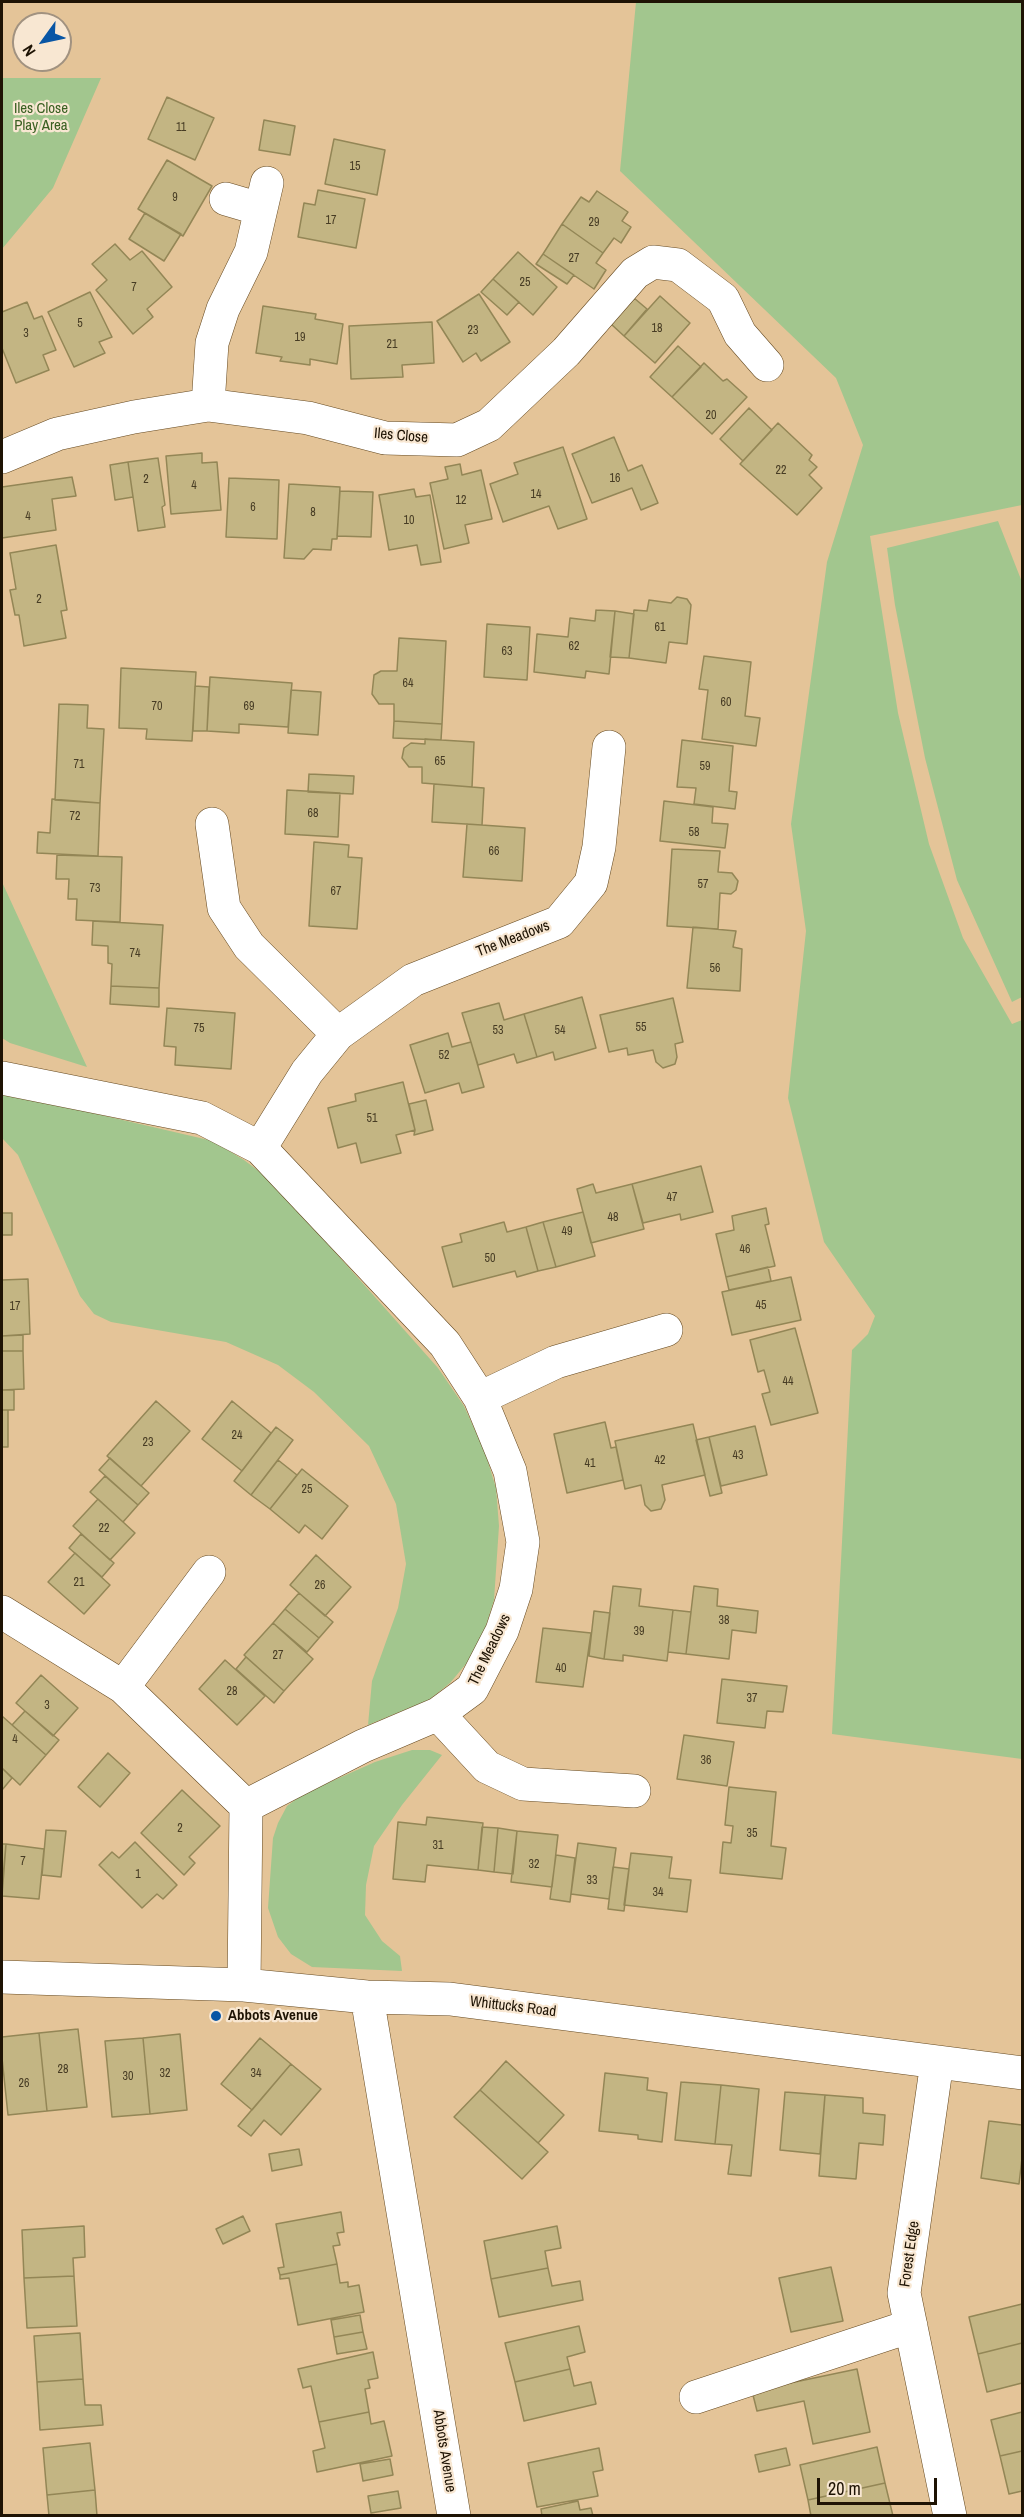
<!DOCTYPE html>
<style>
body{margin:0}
#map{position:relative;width:1024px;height:2517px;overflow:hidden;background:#e4c498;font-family:"Archivo Narrow",sans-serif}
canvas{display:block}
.frame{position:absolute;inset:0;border:3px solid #1e1304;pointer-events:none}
.north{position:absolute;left:12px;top:12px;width:60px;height:60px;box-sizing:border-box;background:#f8e7d2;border:2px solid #a19280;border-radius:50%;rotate:237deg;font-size:16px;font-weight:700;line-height:24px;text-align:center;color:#1e1304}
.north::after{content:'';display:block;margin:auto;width:21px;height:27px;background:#0956a5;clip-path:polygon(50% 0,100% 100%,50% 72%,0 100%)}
.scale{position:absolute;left:817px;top:2478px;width:120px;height:27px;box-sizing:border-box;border:3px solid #1e1304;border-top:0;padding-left:8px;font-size:18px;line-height:21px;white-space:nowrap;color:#1e1304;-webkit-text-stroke:4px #f8e7d2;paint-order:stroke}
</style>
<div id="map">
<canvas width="1024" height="2517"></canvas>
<div class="frame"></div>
<div class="north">N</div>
<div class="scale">20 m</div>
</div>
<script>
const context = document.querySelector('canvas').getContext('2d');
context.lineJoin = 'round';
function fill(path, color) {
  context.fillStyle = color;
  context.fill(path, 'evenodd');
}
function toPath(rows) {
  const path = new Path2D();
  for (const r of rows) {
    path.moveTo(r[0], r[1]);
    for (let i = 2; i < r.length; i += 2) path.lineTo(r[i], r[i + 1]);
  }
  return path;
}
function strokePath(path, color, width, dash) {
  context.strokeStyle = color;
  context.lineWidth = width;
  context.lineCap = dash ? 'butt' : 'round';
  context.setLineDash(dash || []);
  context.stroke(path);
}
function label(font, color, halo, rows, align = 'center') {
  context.font = font + ' "Archivo Narrow",sans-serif';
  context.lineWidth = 4.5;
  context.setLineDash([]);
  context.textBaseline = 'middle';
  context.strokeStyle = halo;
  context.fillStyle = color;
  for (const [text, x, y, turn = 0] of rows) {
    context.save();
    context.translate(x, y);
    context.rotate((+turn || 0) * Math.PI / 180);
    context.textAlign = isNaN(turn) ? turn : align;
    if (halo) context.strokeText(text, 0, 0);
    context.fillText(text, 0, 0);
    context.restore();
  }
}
fill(toPath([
 [636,2,1022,2,1022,505,870,536,898,713,929,844,963,938,1012,1024,1022,1020,1022,1759,832,1734,852,1350,868,1334,875,1316,824,1242,788,1098,806,931,791,824,827,562,863,445,836,378,620,171],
 [2,78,101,78,53,188,2,249],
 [998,521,1022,582,1022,997,1012,1002,957,880,925,758,895,605,887,548],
 [2,882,87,1067,10,1043,2,1038],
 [2,1092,213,1141,244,1160,272,1181,438,1368,464,1406,485,1452,496,1488,499,1526,494,1600,485,1629,471,1658,450,1683,429,1700,368,1725,372,1681,398,1608,406,1564,396,1504,369,1446,314,1392,278,1365,226,1342,111,1322,94,1314,80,1296,18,1155,2,1138],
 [412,1750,430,1750,442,1755,402,1805,374,1846,366,1885,365,1915,382,1941,400,1956,402,1971,312,1967,291,1954,278,1937,268,1908,273,1838,278,1823,287,1806,303,1794,375,1762]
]), '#a2c68e');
const building = toPath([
 [167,97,214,118,195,160,148,139,167,97],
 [264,120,295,126,290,155,259,150,264,120],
 [334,139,385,150,377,195,325,184,334,139],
 [167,160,212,186,183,236,138,209,167,160],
 [318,190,365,199,356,248,298,237,304,203,315,205,318,190],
 [597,191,628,212,622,221,631,227,621,243,614,238,603,253,562,224,581,197,589,202,597,191],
 [145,213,181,234,164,261,129,239,145,213],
 [562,224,603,253,596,263,606,270,594,289,543,254,562,224],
 [115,244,130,260,142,251,172,287,147,309,153,317,133,334,96,290,107,280,92,264,115,244],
 [518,252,557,287,533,315,493,279,518,252],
 [543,254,574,275,567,284,536,264,543,254],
 [493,279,519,302,507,315,481,292,493,279],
 [90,292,112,337,99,342,105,353,74,367,48,312,90,292],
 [479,294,510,342,481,361,476,353,463,362,437,321,479,294],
 [660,296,690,323,655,363,624,336,660,296],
 [634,298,647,309,624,336,611,324,634,298],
 [27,302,34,319,42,316,56,350,43,355,49,370,16,383,2,348,2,312,27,302],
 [263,306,316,314,315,319,343,324,337,364,310,359,310,365,280,361,282,357,256,353,263,306],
 [432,322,434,363,402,365,403,377,351,379,349,326,432,322],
 [678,346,701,367,672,397,650,377,678,346],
 [704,363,723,381,727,379,747,397,712,434,672,397,704,363],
 [749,408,772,430,743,461,720,439,749,408],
 [778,423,812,455,809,460,817,467,809,475,822,488,797,515,740,464,778,423],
 [614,437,628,471,642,465,658,503,641,510,632,488,592,503,572,454,614,437],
 [563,447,587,519,558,529,549,506,503,522,490,484,518,474,514,463,563,447],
 [202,453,202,463,217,462,221,510,171,514,166,456,202,453],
 [158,458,165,505,162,507,165,527,138,531,128,462,158,458],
 [128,462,133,497,115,500,110,465,128,462],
 [460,464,462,475,481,470,492,519,465,525,469,543,444,549,430,483,448,479,445,467,460,464],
 [72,477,76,496,52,499,56,530,2,538,2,487,72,477],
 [229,478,279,480,277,539,226,537,229,478],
 [289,484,340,487,337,539,332,539,331,550,313,549,304,559,284,558,289,484],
 [414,489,416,497,430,495,441,562,421,565,417,545,389,550,379,495,414,489],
 [340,491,373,492,371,537,337,536,340,491],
 [56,545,67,610,61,611,66,638,24,646,19,615,15,615,10,590,16,589,10,553,56,545],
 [677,597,687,599,691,605,687,644,669,642,666,663,629,658,634,610,647,611,649,600,671,603,677,597],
 [596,610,615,611,609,674,586,671,585,678,534,672,537,634,568,637,570,618,595,621,596,610],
 [615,611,634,614,629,658,610,657,615,611],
 [487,624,530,627,527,680,484,677,487,624],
 [399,638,446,641,442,724,394,721,394,704,379,704,372,694,374,675,381,671,397,671,399,638],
 [704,656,751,662,745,716,760,718,756,746,702,739,708,690,699,689,704,656],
 [121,668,196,672,192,741,146,739,147,729,119,728,121,668],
 [210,677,292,683,288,727,239,724,239,733,207,731,210,677],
 [195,686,209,687,207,731,193,731,195,686],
 [291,690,321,692,318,735,288,733,291,690],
 [59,704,88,705,87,728,104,729,100,803,55,800,59,704],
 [394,721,442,724,441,740,393,738,394,721],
 [425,739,474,742,472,787,422,783,422,767,409,767,402,758,404,748,411,743,425,744,425,739],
 [682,740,733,746,729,791,737,792,735,809,694,804,696,788,677,787,682,740],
 [309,774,354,776,353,794,308,792,309,774],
 [434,784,484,788,482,825,432,822,434,784],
 [287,790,340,793,338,837,285,834,287,790],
 [52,799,100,803,98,856,37,853,38,832,50,833,52,799],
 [664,801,713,807,712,823,728,824,725,848,660,841,664,801],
 [467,824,525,828,522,881,463,877,467,824],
 [314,842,349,845,348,857,362,858,357,929,309,926,314,842],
 [672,849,720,851,718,872,732,873,738,881,736,890,731,894,720,893,718,929,667,926,672,849],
 [57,855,122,857,120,922,76,920,77,899,68,899,69,879,56,879,57,855],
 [93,921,163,925,159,988,111,986,112,964,108,963,108,946,92,945,93,921],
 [693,927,736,931,733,947,742,949,740,991,687,988,693,927],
 [111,986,159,988,159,1007,110,1004,111,986],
 [582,997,596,1048,555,1060,553,1052,537,1057,524,1014,582,997],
 [673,998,683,1042,675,1044,677,1057,675,1064,663,1068,656,1062,653,1050,628,1055,627,1048,609,1052,600,1015,673,998],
 [499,1003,504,1020,524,1014,537,1057,517,1063,514,1054,478,1065,462,1013,499,1003],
 [167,1008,235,1013,231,1069,175,1065,176,1047,164,1046,167,1008],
 [448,1033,452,1047,471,1042,484,1087,462,1093,459,1083,425,1093,410,1045,448,1033],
 [403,1082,415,1130,396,1135,401,1153,361,1163,356,1143,338,1148,328,1108,356,1101,355,1094,403,1082],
 [426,1100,433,1130,414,1135,415,1130,409,1104,426,1100],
 [701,1166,713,1212,681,1220,680,1214,643,1223,632,1184,701,1166],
 [593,1184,596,1193,632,1184,644,1229,591,1243,577,1189,593,1184],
 [766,1208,769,1224,765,1225,775,1266,726,1277,716,1234,734,1230,732,1216,766,1208],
 [583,1212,595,1256,556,1267,543,1222,583,1212],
 [2,1213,12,1213,12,1235,2,1235,2,1213],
 [504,1222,507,1232,526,1227,538,1271,517,1277,515,1271,453,1287,442,1247,462,1242,460,1234,504,1222],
 [543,1222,556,1267,538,1271,526,1227,543,1222],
 [768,1267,771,1281,729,1290,726,1277,768,1267],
 [791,1277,801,1320,732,1335,722,1292,791,1277],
 [28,1279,30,1334,2,1336,2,1280,28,1279],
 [795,1328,818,1413,771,1425,762,1394,770,1392,764,1370,758,1372,750,1340,795,1328],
 [23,1335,23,1351,2,1351,2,1336,23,1335],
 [2,1351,23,1351,24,1389,2,1390,2,1351],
 [2,1390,14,1390,14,1410,2,1410,2,1390],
 [156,1401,190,1431,141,1486,107,1456,156,1401],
 [232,1401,271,1433,242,1471,202,1439,232,1401],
 [2,1410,8,1410,8,1447,2,1447,2,1410],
 [605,1422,611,1448,616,1447,623,1480,567,1493,554,1434,605,1422],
 [693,1424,705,1475,662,1485,665,1500,661,1509,651,1511,645,1505,641,1485,625,1489,615,1441,693,1424],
 [755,1426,767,1475,721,1486,709,1437,755,1426],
 [276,1427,293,1440,251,1495,234,1481,276,1427],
 [709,1437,722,1493,710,1496,696,1440,709,1437],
 [110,1458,149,1493,138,1505,99,1470,110,1458],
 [278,1460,297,1475,270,1509,251,1495,278,1460],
 [302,1469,348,1506,322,1539,305,1525,299,1533,270,1509,302,1469],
 [105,1476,138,1505,123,1522,90,1492,105,1476],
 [98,1499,135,1533,110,1560,73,1526,98,1499],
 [81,1534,114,1563,102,1577,69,1548,81,1534],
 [75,1553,110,1585,84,1614,48,1582,75,1553],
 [316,1555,351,1587,325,1616,290,1585,316,1555],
 [613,1586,641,1589,639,1606,673,1610,667,1661,623,1655,623,1661,604,1659,613,1586],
 [694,1586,718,1589,717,1606,758,1611,756,1633,732,1630,729,1659,686,1654,694,1586],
 [299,1593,333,1622,319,1638,285,1609,299,1593],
 [285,1609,319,1638,307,1652,273,1623,285,1609],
 [673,1610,691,1612,686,1654,668,1652,673,1610],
 [594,1611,610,1613,604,1659,589,1656,594,1611],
 [273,1623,313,1659,284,1691,244,1655,273,1623],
 [543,1628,591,1633,583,1687,536,1682,543,1628],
 [246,1657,284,1691,274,1703,236,1669,246,1657],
 [225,1660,265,1696,237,1725,199,1689,225,1660],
 [41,1675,78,1708,53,1736,16,1703,41,1675],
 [722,1679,787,1686,783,1712,767,1711,765,1728,717,1723,722,1679],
 [25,1711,59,1740,46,1755,12,1725,25,1711],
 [2,1716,46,1755,20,1785,2,1768,2,1716],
 [684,1735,734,1742,727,1786,677,1779,684,1735],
 [108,1753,130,1773,100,1807,78,1787,108,1753],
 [2,1768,12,1778,2,1790,2,1768],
 [729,1787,776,1792,771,1846,786,1848,782,1879,720,1873,723,1842,731,1843,733,1826,725,1825,729,1787],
 [182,1790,220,1826,189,1857,195,1863,184,1875,141,1833,182,1790],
 [427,1817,483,1823,478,1870,427,1865,425,1882,393,1879,398,1822,426,1825,427,1817],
 [482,1827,498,1828,494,1872,478,1870,482,1827],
 [498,1828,517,1831,513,1874,494,1872,498,1828],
 [46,1830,66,1831,61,1877,42,1875,46,1830],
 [517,1831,558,1835,552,1887,511,1882,517,1831],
 [135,1842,177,1885,163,1899,157,1894,142,1908,99,1865,112,1852,119,1858,135,1842],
 [578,1843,616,1848,609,1899,571,1894,578,1843],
 [2,1844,6,1844,2,1888,2,1844],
 [6,1844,44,1849,39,1899,2,1896,6,1844],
 [631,1853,672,1857,669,1878,691,1880,687,1912,624,1905,631,1853],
 [556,1855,575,1858,570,1902,550,1899,556,1855],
 [613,1867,629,1869,624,1911,608,1909,613,1867],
 [78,2029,87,2107,47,2111,39,2033,78,2029],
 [39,2033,47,2111,8,2115,2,2058,2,2037,39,2033],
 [180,2034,187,2110,150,2114,143,2038,180,2034],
 [143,2038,150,2114,112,2117,105,2041,143,2038],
 [260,2038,291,2064,252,2110,221,2084,260,2038],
 [506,2061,564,2115,538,2143,480,2090,506,2061],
 [291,2064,321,2089,281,2135,264,2120,251,2136,238,2126,291,2064],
 [605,2073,648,2078,647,2090,667,2093,662,2142,638,2139,638,2135,599,2131,605,2073],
 [681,2082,721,2085,715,2144,675,2140,681,2082],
 [721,2085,759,2089,751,2176,728,2174,732,2145,715,2144,721,2085],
 [480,2090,548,2152,522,2179,454,2117,480,2090],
 [785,2092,825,2095,820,2154,780,2150,785,2092],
 [825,2095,863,2098,863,2113,885,2115,883,2145,859,2143,856,2179,819,2176,825,2095],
 [989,2121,1022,2125,1022,2158,1019,2184,981,2178,989,2121],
 [299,2149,302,2165,272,2171,269,2154,299,2149],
 [341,2212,344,2232,337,2233,340,2245,333,2246,337,2264,280,2275,278,2268,284,2267,276,2224,341,2212],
 [243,2216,250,2231,223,2244,216,2229,243,2216],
 [84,2226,85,2257,73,2258,74,2276,24,2278,22,2230,84,2226],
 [557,2226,561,2248,545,2251,548,2268,491,2279,484,2241,557,2226],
 [337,2264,340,2283,348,2282,348,2287,359,2285,364,2312,298,2325,289,2278,280,2279,280,2275,337,2264],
 [831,2267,843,2321,791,2332,779,2278,831,2267],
 [548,2268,552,2286,580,2281,583,2300,499,2317,491,2279,548,2268],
 [74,2276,77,2326,27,2328,24,2278,74,2276],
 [1022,2304,1022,2343,978,2354,969,2317,1022,2304],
 [360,2315,363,2332,334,2337,331,2320,360,2315],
 [579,2326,585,2352,567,2357,570,2369,515,2382,505,2343,579,2326],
 [363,2332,367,2349,337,2354,334,2337,363,2332],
 [80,2333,83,2379,37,2382,34,2336,80,2333],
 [1022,2343,1022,2383,987,2392,978,2354,1022,2343],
 [373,2352,378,2378,368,2380,370,2388,365,2389,369,2412,319,2422,311,2386,303,2388,298,2369,373,2352],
 [570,2369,574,2386,591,2382,596,2404,524,2421,515,2382,570,2369],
 [857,2369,870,2432,813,2444,804,2401,757,2411,752,2391,857,2369],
 [83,2379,85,2405,101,2405,103,2425,40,2430,37,2382,83,2379],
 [369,2412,371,2424,384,2421,392,2456,317,2472,313,2451,325,2448,319,2422,369,2412],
 [1022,2412,1022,2451,1000,2456,991,2420,1022,2412],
 [90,2443,95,2490,47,2495,43,2448,90,2443],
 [877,2447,885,2483,808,2500,800,2465,877,2447],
 [599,2448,603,2470,593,2472,598,2496,537,2507,528,2463,599,2448],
 [786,2448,790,2465,759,2472,755,2455,786,2448],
 [1022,2451,1022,2491,1009,2494,1000,2456,1022,2451],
 [390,2459,393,2475,363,2481,360,2464,390,2459],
 [885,2483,893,2516,811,2516,808,2500,885,2483],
 [95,2490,97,2516,49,2516,47,2495,95,2490],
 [398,2491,401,2508,371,2513,368,2496,398,2491],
 [578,2501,580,2510,591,2508,593,2516,542,2516,541,2509,578,2501]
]);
fill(building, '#c3b583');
strokePath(building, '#938656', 1.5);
const minor = toPath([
 [226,199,260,209],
 [208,405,212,343,223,309,251,252,267,183],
 [2,457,57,434,134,417,208,405,308,418,385,438,457,440,489,425,566,352,635,273,653,262,678,265,723,299,740,334,767,365],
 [212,824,224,908,249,946,338,1034],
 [2,1078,202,1118,260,1148,445,1344,480,1398,510,1471,523,1542,516,1589,502,1631,472,1689,438,1714,363,1746,246,1806,244,1985],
 [260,1148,307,1072,338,1034,413,980,559,922,591,883,599,847,609,747],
 [480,1398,556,1362,666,1330],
 [2,1612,123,1687,246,1806],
 [123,1687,209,1572],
 [438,1714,487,1767,523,1784,634,1791],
 [2,1977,244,1985,367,1997,450,1999,1022,2073],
 [367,1997,454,2516],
 [937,2062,904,2293,950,2516],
 [696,2397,911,2326]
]);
strokePath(minor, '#654920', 34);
strokePath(minor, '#fff', 33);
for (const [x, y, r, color] of [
 [216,2016,6,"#0956a5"]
]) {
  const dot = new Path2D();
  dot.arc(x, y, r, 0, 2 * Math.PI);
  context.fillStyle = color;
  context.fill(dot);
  strokePath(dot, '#f8e7d2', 2);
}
label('12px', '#473c24', null, [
 ["11",181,128],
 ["15",355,167],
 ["9",175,198],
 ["17",331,221],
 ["29",594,223],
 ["27",574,259],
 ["25",525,283],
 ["7",134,288],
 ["5",80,324],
 ["18",657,329],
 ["23",473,331],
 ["3",26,334],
 ["19",300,338],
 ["21",392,345],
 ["20",711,416],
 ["22",781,471],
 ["16",615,479],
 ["2",146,480],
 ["4",194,486],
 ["14",536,495],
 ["12",461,501],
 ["6",253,508],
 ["8",313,513],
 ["4",28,517],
 ["10",409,521],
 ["2",39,600],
 ["61",660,628],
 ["62",574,647],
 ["63",507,652],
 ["64",408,684],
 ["60",726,703],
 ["70",157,707],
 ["69",249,707],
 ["65",440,762],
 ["71",79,765],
 ["59",705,767],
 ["68",313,814],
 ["72",75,817],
 ["58",694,833],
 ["66",494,852],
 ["57",703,885],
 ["73",95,889],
 ["67",336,892],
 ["74",135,954],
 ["56",715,969],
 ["55",641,1028],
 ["75",199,1029],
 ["53",498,1031],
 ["54",560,1031],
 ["52",444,1056],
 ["51",372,1119],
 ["47",672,1198],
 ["48",613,1218],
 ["49",567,1232],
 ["46",745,1250],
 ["50",490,1259],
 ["45",761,1306],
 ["17",15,1307],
 ["44",788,1382],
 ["24",237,1436],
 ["23",148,1443],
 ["43",738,1456],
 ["42",660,1461],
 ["41",590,1464],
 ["25",307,1490],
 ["22",104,1529],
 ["21",79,1583],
 ["26",320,1586],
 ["38",724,1621],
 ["39",639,1632],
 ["27",278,1656],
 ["40",561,1669],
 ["28",232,1692],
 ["37",752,1699],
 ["3",47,1706],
 ["4",15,1740],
 ["36",706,1761],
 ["2",180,1829],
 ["35",752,1834],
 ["31",438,1846],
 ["7",23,1862],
 ["32",534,1865],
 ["1",138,1875],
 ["33",592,1881],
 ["34",658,1893],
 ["28",63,2070],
 ["32",165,2074],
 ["34",256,2074],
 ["30",128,2077],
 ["26",24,2084]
]);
label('15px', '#3a6022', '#f8e7d2', [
 ["Iles Close",41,109],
 ["Play Area",41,126]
]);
label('15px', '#1e1304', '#f8e7d2', [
 ["Iles Close",401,436,5],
 ["The Meadows",513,939,-21],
 ["The Meadows",490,1650,-64],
 ["Whittucks Road",513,2007,7],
 ["Forest Edge",910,2254,-82],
 ["Abbots Avenue",444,2451,81]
]);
label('bold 15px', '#1e1304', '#f8e7d2', [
 ["Abbots Avenue",228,2016]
], 'left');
</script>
